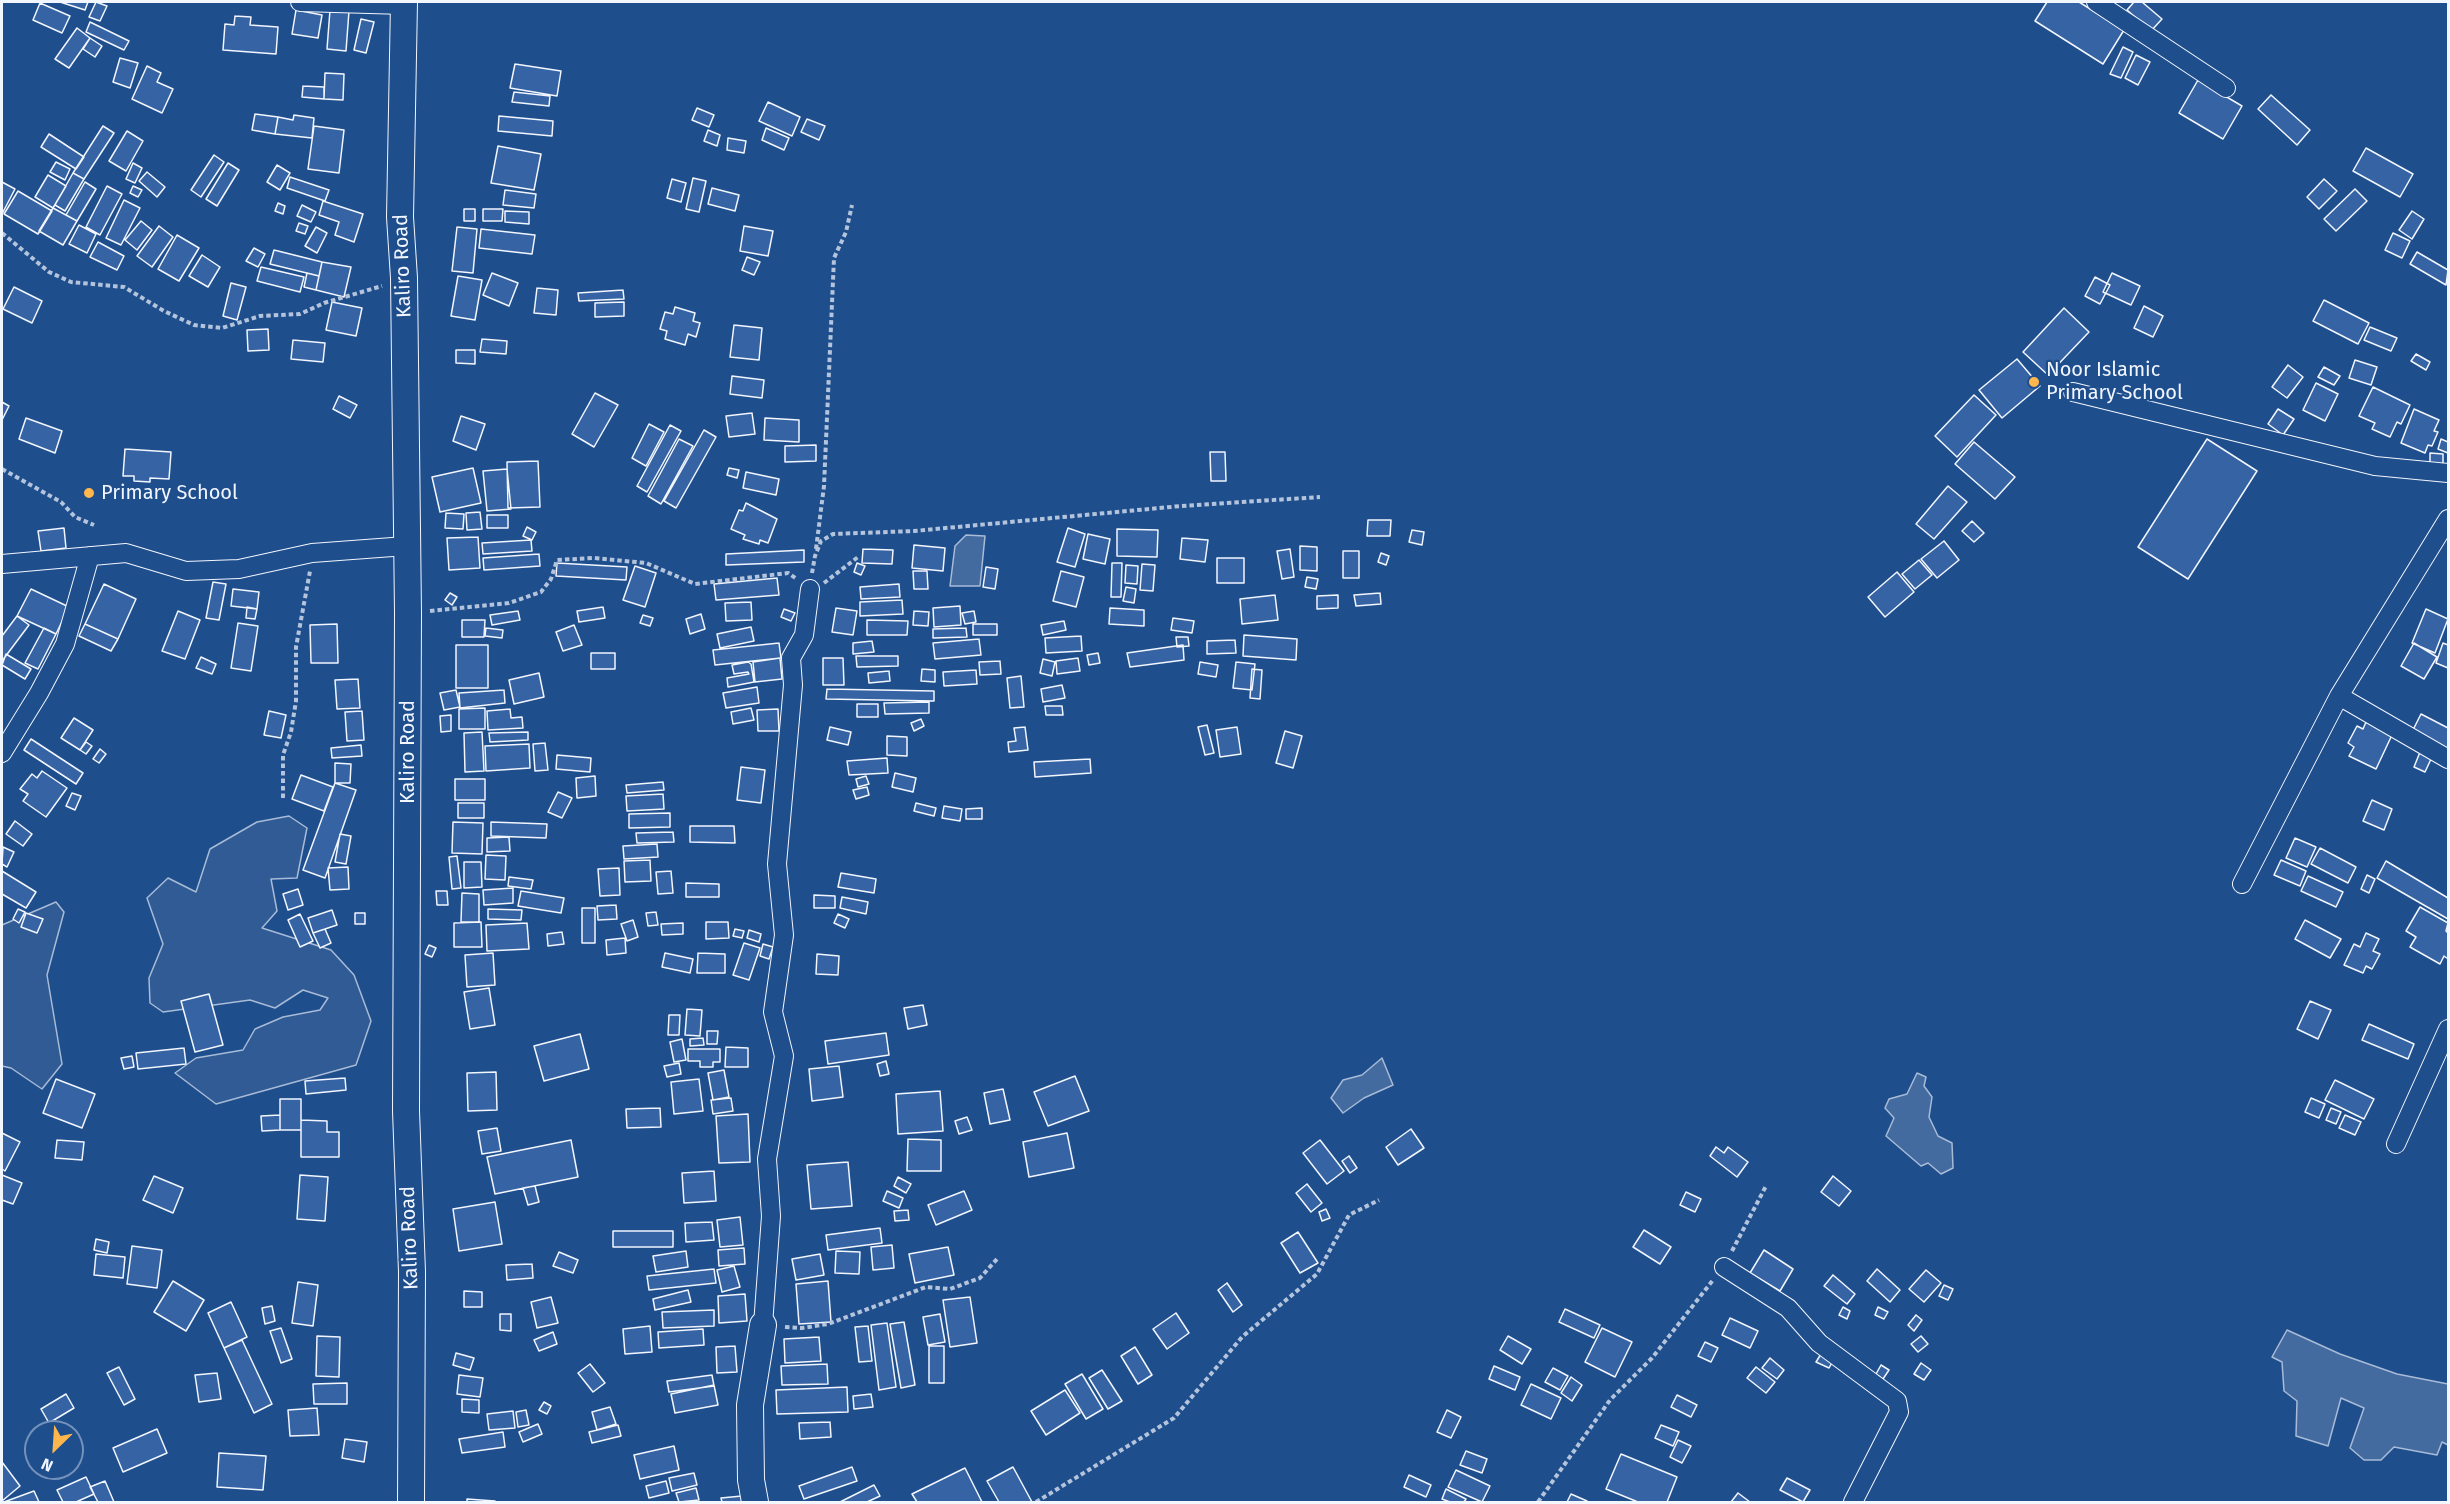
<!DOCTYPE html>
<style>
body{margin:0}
#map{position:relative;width:2450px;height:1504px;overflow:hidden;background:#1f4e8c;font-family:"Fira Sans",sans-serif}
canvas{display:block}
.frame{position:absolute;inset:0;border:3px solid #f2f6ff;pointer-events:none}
.north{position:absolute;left:24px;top:1420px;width:60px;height:60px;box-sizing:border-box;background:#1f4e8c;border:2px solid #7391ba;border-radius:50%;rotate:205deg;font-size:16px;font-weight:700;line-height:24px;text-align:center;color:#f2f6ff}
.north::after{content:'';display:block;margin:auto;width:21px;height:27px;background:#ffb74d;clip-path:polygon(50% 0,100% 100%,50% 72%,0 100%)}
</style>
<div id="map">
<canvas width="2450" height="1504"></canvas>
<div class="frame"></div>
<div class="north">N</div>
</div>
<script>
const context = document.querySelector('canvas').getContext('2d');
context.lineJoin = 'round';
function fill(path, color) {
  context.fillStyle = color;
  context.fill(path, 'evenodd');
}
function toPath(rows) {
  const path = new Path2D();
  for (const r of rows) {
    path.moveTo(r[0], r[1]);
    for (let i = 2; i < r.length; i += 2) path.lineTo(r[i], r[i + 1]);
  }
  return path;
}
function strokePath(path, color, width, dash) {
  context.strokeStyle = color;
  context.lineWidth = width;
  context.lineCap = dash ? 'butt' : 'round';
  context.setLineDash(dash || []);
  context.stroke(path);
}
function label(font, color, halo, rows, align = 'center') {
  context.font = font + ' "Fira Sans",sans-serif';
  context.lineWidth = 4.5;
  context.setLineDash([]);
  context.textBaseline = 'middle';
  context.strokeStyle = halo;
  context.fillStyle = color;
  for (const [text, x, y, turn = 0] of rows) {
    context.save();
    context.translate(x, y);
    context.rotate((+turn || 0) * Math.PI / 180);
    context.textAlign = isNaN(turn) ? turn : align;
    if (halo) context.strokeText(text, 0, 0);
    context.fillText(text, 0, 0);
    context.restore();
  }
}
const built = toPath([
 [289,816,307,828,297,878,271,879,277,911,262,928,331,950,354,975,371,1021,356,1065,216,1104,175,1073,196,1058,243,1050,255,1029,283,1017,320,1010,328,998,303,990,275,1008,250,1000,163,1012,150,1003,149,978,163,944,147,898,168,878,196,892,210,849,257,822,289,816],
 [56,902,64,912,47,975,62,1064,42,1089,11,1068,2,1066,2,925,56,902]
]);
fill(built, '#305b95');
strokePath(built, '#a8bbd7', 1.5);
const water = toPath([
 [966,535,985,536,980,586,950,586,955,546,966,535],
 [1382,1058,1393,1085,1364,1098,1343,1113,1331,1098,1343,1080,1362,1075,1382,1058],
 [1917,1073,1926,1077,1924,1086,1932,1097,1929,1117,1938,1136,1952,1143,1953,1168,1941,1174,1928,1163,1921,1166,1886,1136,1894,1118,1885,1108,1889,1099,1907,1094,1917,1073],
 [2287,1330,2340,1354,2397,1374,2448,1384,2448,1445,2442,1442,2437,1455,2394,1447,2381,1460,2364,1460,2350,1448,2364,1408,2341,1398,2328,1446,2296,1436,2297,1401,2284,1391,2282,1362,2272,1357,2287,1330]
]);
fill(water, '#446ba0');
strokePath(water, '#a8bbd7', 1.5);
const building = toPath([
 [60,2,88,2,85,10,60,2],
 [96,2,107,6,100,21,89,17,96,2],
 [2047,2,2079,2,2124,30,2103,64,2035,21,2047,2],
 [2134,2,2142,2,2162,19,2151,31,2127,10,2134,2],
 [40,3,70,16,62,33,33,20,40,3],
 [296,10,322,15,318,38,292,34,296,10],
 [330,10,349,11,346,51,327,49,330,10],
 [235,16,251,17,250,25,278,27,276,54,223,50,225,24,234,25,235,16],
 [361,19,374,22,366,53,354,50,361,19],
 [90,22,129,41,124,50,86,32,90,22],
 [77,28,90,38,69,68,55,59,77,28],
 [90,38,102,46,95,57,83,49,90,38],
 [2123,47,2133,52,2121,78,2110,74,2123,47],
 [2136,55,2150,62,2138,85,2125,78,2136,55],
 [120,58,138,63,130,88,113,82,120,58],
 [515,64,561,71,557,96,510,88,515,64],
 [147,66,161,73,157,82,173,89,162,113,132,99,147,66],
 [325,73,344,74,343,100,324,99,325,73],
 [2198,80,2242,106,2223,139,2179,113,2198,80],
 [303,86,324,87,324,99,302,97,303,86],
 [514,92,550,96,549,106,512,102,514,92],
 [2271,95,2310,130,2297,145,2258,109,2271,95],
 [768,102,800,117,792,136,759,121,768,102],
 [697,108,714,115,709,127,692,120,697,108],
 [255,114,278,117,275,134,252,130,255,114],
 [294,115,314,118,312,138,275,134,278,117,293,120,294,115],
 [499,116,553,121,552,136,498,131,499,116],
 [807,119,825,126,819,140,801,132,807,119],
 [103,126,114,133,84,179,73,173,103,126],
 [314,126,344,130,339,173,308,169,314,126],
 [766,128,789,138,784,150,762,140,766,128],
 [708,130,720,135,717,146,704,141,708,130],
 [127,131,143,141,126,171,109,161,127,131],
 [49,134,84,157,76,169,41,147,49,134],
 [728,138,746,141,744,153,727,150,728,138],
 [498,146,541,154,534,190,491,183,498,146],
 [2366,148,2413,174,2400,197,2353,171,2366,148],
 [214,155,224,162,201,197,191,190,214,155],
 [56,162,70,169,65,180,50,172,56,162],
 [133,163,142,168,135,183,126,179,133,163],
 [228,163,239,170,217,206,206,199,228,163],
 [277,165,290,173,280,190,267,182,277,165],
 [147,172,165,187,157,197,139,181,147,172],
 [73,173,84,179,65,211,55,205,73,173],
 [48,175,66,186,53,208,35,197,48,175],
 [290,177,329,190,325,201,287,188,290,177],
 [693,178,706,181,699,212,686,209,693,178],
 [672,179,686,183,681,202,667,198,672,179],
 [2324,179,2337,191,2319,209,2307,197,2324,179],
 [2,182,15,189,2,214,2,182],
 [85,182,96,189,77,221,66,215,85,182],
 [107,186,122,194,100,235,86,227,107,186],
 [133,186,142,190,138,197,130,193,133,186],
 [712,188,739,195,735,211,708,204,712,188],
 [2355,189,2367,201,2336,231,2324,219,2355,189],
 [505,190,536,194,534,208,503,205,505,190],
 [18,191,52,211,38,234,4,214,18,191],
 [124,200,140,208,121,245,106,238,124,200],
 [323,201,363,214,354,242,335,235,339,222,319,215,323,201],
 [278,203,285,206,283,214,275,211,278,203],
 [302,205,316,212,311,222,297,216,302,205],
 [53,208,77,221,63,245,39,231,53,208],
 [464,209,475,209,475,221,464,221,464,209],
 [483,209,503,209,502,221,483,221,483,209],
 [505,211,529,212,529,224,505,222,505,211],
 [2412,211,2424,219,2412,239,2399,230,2412,211],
 [141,221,152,230,137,250,125,240,141,221],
 [299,223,308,226,305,234,296,231,299,223],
 [79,225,96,234,87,253,69,244,79,225],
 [159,226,173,237,152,267,137,256,159,226],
 [744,226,773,231,768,256,740,251,744,226],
 [316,227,327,233,317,253,305,246,316,227],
 [457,227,477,229,473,273,452,271,457,227],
 [481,229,535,235,532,254,479,248,481,229],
 [2393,233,2410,241,2402,258,2385,250,2393,233],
 [177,235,199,248,179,281,158,269,177,235],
 [98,242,124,256,117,270,90,257,98,242],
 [254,248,265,254,258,267,246,261,254,248],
 [274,250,322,262,319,276,270,264,274,250],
 [2417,252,2448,270,2446,285,2410,264,2417,252],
 [202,255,220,267,208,287,189,276,202,255],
 [747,257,760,262,754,275,742,270,747,257],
 [322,262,351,267,344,297,316,290,322,262],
 [261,267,304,277,300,292,257,281,261,267],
 [307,273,319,276,316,290,304,287,307,273],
 [492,273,518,283,509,306,483,295,492,273],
 [2112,273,2140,286,2131,305,2103,292,2112,273],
 [458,276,482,280,475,320,451,316,458,276],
 [2095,277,2110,285,2100,304,2085,296,2095,277],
 [231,283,246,287,237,320,223,316,231,283],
 [14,287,42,301,32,323,3,309,14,287],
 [537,288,558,290,556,315,534,313,537,288],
 [623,290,624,299,579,301,578,293,623,290],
 [2324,300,2369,323,2358,344,2313,321,2324,300],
 [332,302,362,308,356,336,326,330,332,302],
 [624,302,624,316,595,317,595,303,624,302],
 [2144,306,2163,316,2153,337,2134,328,2144,306],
 [675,307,695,313,693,321,700,323,696,337,688,334,685,345,665,339,667,331,660,329,665,312,673,314,675,307],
 [2064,308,2089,332,2048,375,2023,352,2064,308],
 [734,325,762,328,759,360,730,357,734,325],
 [2370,327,2397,338,2391,351,2364,340,2370,327],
 [268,329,269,350,248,351,247,330,268,329],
 [482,339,507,341,506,354,480,352,482,339],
 [293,340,325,343,323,362,291,359,293,340],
 [456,350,475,350,475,364,456,363,456,350],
 [2416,354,2430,362,2426,370,2411,361,2416,354],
 [2017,359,2040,386,2002,418,1979,390,2017,359],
 [2355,360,2377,367,2371,385,2349,378,2355,360],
 [2288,365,2303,377,2287,398,2272,387,2288,365],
 [2324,367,2340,376,2334,385,2318,377,2324,367],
 [732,376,764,380,762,398,730,394,732,376],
 [2316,383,2338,394,2325,421,2303,410,2316,383],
 [2373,387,2410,405,2401,424,2397,422,2390,437,2372,429,2375,423,2359,416,2373,387],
 [595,393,618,405,594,447,572,434,595,393],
 [1974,395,1996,415,1957,457,1935,436,1974,395],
 [339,396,357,405,350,418,333,409,339,396],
 [2,402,9,406,2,420,2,402],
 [2278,409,2294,419,2283,435,2268,424,2278,409],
 [2414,409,2439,420,2434,431,2438,432,2432,446,2428,445,2425,453,2401,443,2414,409],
 [752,413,755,434,729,437,726,416,752,413],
 [461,416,485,424,476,450,453,441,461,416],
 [26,418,62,431,55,453,19,439,26,418],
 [765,418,799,420,799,442,764,440,765,418],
 [649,424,664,432,646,466,632,458,649,424],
 [670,425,681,431,647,492,637,486,670,425],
 [704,430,716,437,676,508,664,501,704,430],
 [679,439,693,446,661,504,648,496,679,439],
 [2207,439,2257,471,2188,579,2138,547,2207,439],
 [2441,439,2448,442,2448,453,2438,449,2441,439],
 [1974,442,2015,477,1995,499,1955,464,1974,442],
 [816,445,816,461,785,462,785,446,816,445],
 [125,449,171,452,169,479,150,478,150,482,134,481,134,476,123,476,125,449],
 [1210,452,1225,452,1226,481,1211,481,1210,452],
 [2430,453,2443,454,2443,464,2430,464,2430,453],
 [538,461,540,507,508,508,507,462,538,461],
 [473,468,481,503,440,512,432,477,473,468],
 [729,468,739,470,737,478,727,475,729,468],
 [507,469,511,509,487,511,483,471,507,469],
 [746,472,779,479,776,495,743,488,746,472],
 [1948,486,1967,502,1934,539,1916,524,1948,486],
 [746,503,777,519,768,543,760,540,759,544,743,539,745,535,731,529,739,510,743,511,746,503],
 [480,512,482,529,467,530,466,513,480,512],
 [446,513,464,514,463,529,445,528,446,513],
 [487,515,508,515,508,528,487,528,487,515],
 [1368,520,1391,520,1390,536,1367,536,1368,520],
 [1972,521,1984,533,1974,542,1962,531,1972,521],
 [527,527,536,532,532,540,523,536,527,527],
 [64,528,66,548,41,551,38,531,64,528],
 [1068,528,1085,534,1075,567,1057,562,1068,528],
 [1117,529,1158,530,1157,557,1117,556,1117,529],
 [1412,530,1424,532,1422,545,1409,542,1412,530],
 [1088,534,1110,539,1105,564,1083,559,1088,534],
 [478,537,480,568,449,570,447,538,478,537],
 [1182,538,1208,540,1205,562,1180,559,1182,538],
 [531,540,532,551,483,554,482,543,531,540],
 [1944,541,1959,560,1937,578,1921,559,1944,541],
 [914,545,945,548,943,571,912,568,914,545],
 [1300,546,1317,547,1317,571,1300,570,1300,546],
 [863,549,893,550,892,564,862,563,863,549],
 [1290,549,1294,577,1282,579,1277,551,1290,549],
 [804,550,804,562,726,565,726,554,804,550],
 [1343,551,1359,551,1359,578,1343,578,1343,551],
 [1381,553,1389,556,1386,565,1378,562,1381,553],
 [539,554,540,566,484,570,483,558,539,554],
 [1217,558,1244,558,1244,583,1217,583,1217,558],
 [1919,560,1932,575,1915,589,1902,574,1919,560],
 [557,563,627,567,626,580,556,576,557,563],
 [857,563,865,566,861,575,854,572,857,563],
 [1112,563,1122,563,1121,597,1111,597,1112,563],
 [1142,564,1155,565,1153,591,1140,590,1142,564],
 [1126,565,1138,566,1137,584,1125,583,1126,565],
 [635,566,656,573,645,607,623,600,635,566],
 [986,567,998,569,995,589,983,587,986,567],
 [913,571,927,571,928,589,914,589,913,571],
 [1061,571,1084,577,1076,607,1053,601,1061,571],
 [1897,572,1914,592,1885,617,1868,597,1897,572],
 [1307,577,1318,579,1316,589,1305,587,1307,577],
 [777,578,779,595,716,600,714,584,777,578],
 [213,582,226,584,219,620,206,618,213,582],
 [104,584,136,599,118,639,85,624,104,584],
 [899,584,900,597,861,599,860,587,899,584],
 [1126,587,1136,589,1134,603,1123,601,1126,587],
 [31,589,69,607,56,634,17,616,31,589],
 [233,589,259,592,257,609,231,606,233,589],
 [450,593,457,597,452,605,445,600,450,593],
 [1380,593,1381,604,1356,606,1354,595,1380,593],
 [1275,595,1278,620,1242,624,1240,599,1275,595],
 [1338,595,1338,608,1317,609,1317,596,1338,595],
 [902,600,903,614,860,616,860,602,902,600],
 [751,602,752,620,726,621,725,603,751,602],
 [960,606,961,625,934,627,933,608,960,606],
 [247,607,257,609,255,619,246,618,247,607],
 [603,607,605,618,579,622,577,611,603,607],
 [836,608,857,611,853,635,832,632,836,608],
 [1110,608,1144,610,1144,626,1109,624,1110,608],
 [784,609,795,613,791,621,781,617,784,609],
 [2426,609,2448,619,2435,653,2412,643,2426,609],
 [178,611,200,620,185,659,162,651,178,611],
 [518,611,520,620,492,625,490,615,518,611],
 [914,611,929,612,928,626,913,625,914,611],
 [974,611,976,622,965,624,962,613,974,611],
 [701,614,705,629,690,634,686,619,701,614],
 [643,615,653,618,650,626,640,623,643,615],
 [17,616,29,625,2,661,2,636,17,616],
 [1173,618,1194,621,1192,633,1171,630,1173,618],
 [462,620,485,620,484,637,462,637,462,620],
 [867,620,908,621,907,635,867,635,867,620],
 [1064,621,1066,630,1043,635,1041,625,1064,621],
 [238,623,258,626,251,671,231,668,238,623],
 [85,624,118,639,111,651,79,636,85,624],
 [337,624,338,663,311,663,310,625,337,624],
 [973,624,997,624,997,635,973,635,973,624],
 [574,625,582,645,563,651,556,632,574,625],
 [751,627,754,641,720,648,717,634,751,627],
 [44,628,56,634,38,669,25,663,44,628],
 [486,628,503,630,502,638,485,636,486,628],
 [966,628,967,637,933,638,933,629,966,628],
 [1244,635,1297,639,1296,660,1243,656,1244,635],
 [1081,636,1082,651,1046,653,1045,638,1081,636],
 [1176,637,1188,637,1189,646,1177,647,1176,637],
 [979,639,981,655,935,659,933,643,979,639],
 [1235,640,1236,653,1207,654,1207,641,1235,640],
 [872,641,874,652,853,654,853,643,872,641],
 [779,643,781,658,715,665,713,650,779,643],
 [2414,643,2437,657,2424,679,2401,666,2414,643],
 [2443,643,2448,645,2448,668,2436,663,2443,643],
 [456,645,488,645,488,688,456,688,456,645],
 [1183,645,1184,660,1130,667,1127,653,1183,645],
 [591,653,615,653,615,669,591,669,591,653],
 [1098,653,1100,663,1089,665,1087,655,1098,653],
 [6,654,31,669,25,679,2,665,6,654],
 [856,656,898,656,898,666,857,667,856,656],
 [201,657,216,664,212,674,196,668,201,657],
 [780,658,782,679,755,682,753,662,780,658],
 [823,658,843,658,844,685,823,685,823,658],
 [1078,658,1080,671,1057,674,1056,661,1078,658],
 [1043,659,1055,662,1052,676,1040,673,1043,659],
 [1000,661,1001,674,980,675,979,662,1000,661],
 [748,662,751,664,754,682,728,687,727,678,749,674,748,672,734,674,732,665,748,662],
 [1200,662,1218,665,1216,677,1198,674,1200,662],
 [1236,662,1255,664,1252,690,1233,688,1236,662],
 [922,669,935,670,935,682,921,681,922,669],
 [1252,669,1262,670,1260,699,1250,698,1252,669],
 [976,670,977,684,944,686,943,672,976,670],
 [889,671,890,681,869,683,868,673,889,671],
 [539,673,544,697,514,704,509,680,539,673],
 [1021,676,1024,707,1010,708,1007,678,1021,676],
 [358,679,360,708,337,709,335,680,358,679],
 [1062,685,1065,698,1043,702,1041,689,1062,685],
 [757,687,759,703,726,708,723,693,757,687],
 [827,689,934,691,934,701,826,699,827,689],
 [456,690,460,707,444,710,440,693,456,690],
 [504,690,505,703,460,708,459,693,504,690],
 [929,702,929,713,885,714,884,703,929,702],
 [857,704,878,704,878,717,857,717,857,704],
 [1045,706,1062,706,1063,715,1046,715,1045,706],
 [485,708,485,729,459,729,459,709,485,708],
 [751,708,754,720,733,724,731,712,751,708],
 [510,709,511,718,522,717,523,728,488,730,487,711,510,709],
 [778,709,779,731,758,731,757,710,778,709],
 [269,711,286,715,281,738,264,735,269,711],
 [362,711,364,740,347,741,345,712,362,711],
 [2421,714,2448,728,2448,752,2411,734,2421,714],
 [451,715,451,731,441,732,440,716,451,715],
 [74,718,93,730,80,750,61,738,74,718],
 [921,719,924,726,914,731,911,723,921,719],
 [2366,722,2392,735,2376,769,2349,756,2354,747,2348,743,2357,726,2363,729,2366,722],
 [1207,725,1214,753,1205,755,1198,727,1207,725],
 [830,727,851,732,848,745,827,740,830,727],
 [1025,727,1028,750,1009,752,1008,742,1016,741,1014,728,1025,727],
 [1237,727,1241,754,1220,757,1216,730,1237,727],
 [1285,731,1302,736,1293,768,1276,763,1285,731],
 [482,732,484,771,465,772,464,733,482,732],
 [528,732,528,740,490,742,489,733,528,732],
 [887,736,907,737,907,756,887,755,887,736],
 [31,739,83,773,76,784,24,750,31,739],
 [86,742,92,746,86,754,80,750,86,742],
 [545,743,548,770,535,771,533,744,545,743],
 [529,744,530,768,486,771,485,746,529,744],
 [361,745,362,756,332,758,331,748,361,745],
 [100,749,106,754,99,763,93,759,100,749],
 [2420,752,2432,757,2425,772,2414,767,2420,752],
 [557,755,591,758,590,772,556,769,557,755],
 [887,758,888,773,849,775,847,761,887,758],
 [1090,759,1091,773,1035,777,1034,762,1090,759],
 [335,763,351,764,350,783,335,783,335,763],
 [741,767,765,770,761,803,737,800,741,767],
 [42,771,67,788,46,817,23,801,28,794,20,789,32,774,37,778,42,771],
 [895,773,916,778,913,792,892,787,895,773],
 [301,775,333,787,324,811,292,799,301,775],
 [595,776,596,796,577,798,576,778,595,776],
 [866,776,869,784,858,787,856,779,866,776],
 [455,779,485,779,485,800,455,800,455,779],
 [663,782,664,790,627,793,626,785,663,782],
 [335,783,356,790,325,878,303,870,335,783],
 [867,787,869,795,856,799,853,790,867,787],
 [558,792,572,798,562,818,548,812,558,792],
 [72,793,81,796,75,810,66,806,72,793],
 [663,794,664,809,627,811,626,796,663,794],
 [2372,800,2392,809,2384,830,2363,821,2372,800],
 [458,803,484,803,484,818,458,818,458,803],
 [916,803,936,808,934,816,914,811,916,803],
 [944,806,962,809,960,821,942,818,944,806],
 [982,808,982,819,966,819,966,809,982,808],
 [670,813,670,827,629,828,629,814,670,813],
 [15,821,32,834,23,846,6,834,15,821],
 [453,822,483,823,482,854,452,853,453,822],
 [491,822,547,824,546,838,491,836,491,822],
 [690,826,734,826,735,843,690,842,690,826],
 [673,832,674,842,637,843,636,833,673,832],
 [340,834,351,836,346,864,335,862,340,834],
 [509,837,510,851,487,852,487,838,509,837],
 [2295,838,2316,847,2307,867,2286,858,2295,838],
 [657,844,658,857,624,859,623,846,657,844],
 [3,847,14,852,7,867,2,864,3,847],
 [2320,848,2356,867,2348,883,2311,864,2320,848],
 [486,855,506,856,505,880,485,879,486,855],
 [457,856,461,888,452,889,449,857,457,856],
 [650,860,651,881,625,882,624,861,650,860],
 [2281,860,2306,871,2300,886,2274,875,2281,860],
 [2386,861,2448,898,2448,919,2377,878,2386,861],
 [464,862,481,862,482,887,464,888,464,862],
 [348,867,349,889,330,890,328,868,348,867],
 [619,868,620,895,600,896,598,869,619,868],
 [2,871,36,892,26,908,2,894,2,871],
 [671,871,673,893,658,894,656,872,671,871],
 [841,873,876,879,874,893,838,887,841,873],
 [2367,875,2375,879,2369,893,2361,889,2367,875],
 [2308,876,2343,892,2336,907,2301,891,2308,876],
 [509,877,533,880,531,889,508,886,509,877],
 [686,883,719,884,719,897,686,897,686,883],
 [513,888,513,903,484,905,483,890,513,888],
 [298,889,303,905,288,910,283,894,298,889],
 [436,891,447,891,448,905,437,905,436,891],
 [521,891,564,898,561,913,518,906,521,891],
 [462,893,479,894,479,922,461,922,462,893],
 [814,895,835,896,835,908,814,908,814,895],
 [842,897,868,902,866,914,840,908,842,897],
 [616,905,617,919,598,920,597,906,616,905],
 [2420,907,2448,923,2446,931,2448,933,2448,959,2444,956,2440,964,2410,947,2416,937,2406,931,2420,907],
 [582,908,595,908,595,943,582,943,582,908],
 [18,909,25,912,19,923,13,919,18,909],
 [488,909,522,910,521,920,488,919,488,909],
 [332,910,337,925,313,933,308,918,332,910],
 [656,912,658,925,648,926,646,913,656,912],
 [26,913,43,919,37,933,21,927,26,913],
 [355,913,365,913,365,924,355,924,355,913],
 [300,914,313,941,300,947,288,920,300,914],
 [838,914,849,919,845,928,834,923,838,914],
 [633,920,638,937,627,941,621,924,633,920],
 [2305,920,2341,939,2330,958,2295,939,2305,920],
 [481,922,482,947,454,947,454,923,481,922],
 [706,922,728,922,729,938,706,939,706,922],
 [527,923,529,949,487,951,486,925,527,923],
 [683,923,683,934,662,935,661,924,683,923],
 [325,929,331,943,320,948,313,933,325,929],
 [735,929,744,931,742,938,733,936,735,929],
 [749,930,761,934,759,942,747,938,749,930],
 [562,932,564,944,548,946,547,934,562,932],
 [2366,933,2379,939,2373,951,2380,954,2372,969,2366,966,2363,973,2344,965,2354,944,2360,947,2366,933],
 [625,938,626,953,607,955,606,940,625,938],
 [744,943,760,948,749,980,733,975,744,943],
 [763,944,773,947,769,959,760,956,763,944],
 [429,945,436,948,432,957,425,954,429,945],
 [493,953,495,985,467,987,465,955,493,953],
 [665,953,693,959,690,973,662,967,665,953],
 [698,953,725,954,725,973,697,973,698,953],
 [817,954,839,956,838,975,816,974,817,954],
 [489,988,495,1025,470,1029,464,992,489,988],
 [209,994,223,1045,195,1052,181,1001,209,994],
 [2310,1001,2331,1010,2318,1039,2297,1029,2310,1001],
 [923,1005,927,1025,908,1029,904,1008,923,1005],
 [687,1009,702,1010,700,1036,685,1035,687,1009],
 [669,1015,680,1015,679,1035,668,1035,669,1015],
 [2369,1024,2414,1044,2408,1059,2362,1040,2369,1024],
 [707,1031,718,1031,717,1044,707,1044,707,1031],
 [886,1033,889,1055,828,1064,825,1041,886,1033],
 [580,1034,589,1069,544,1081,534,1046,580,1034],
 [703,1038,704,1045,690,1046,690,1039,703,1038],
 [682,1039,686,1060,674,1062,670,1042,682,1039],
 [726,1047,748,1048,748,1067,725,1067,726,1047],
 [184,1048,186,1064,138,1069,136,1053,184,1048],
 [688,1049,720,1049,720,1062,713,1062,713,1067,700,1067,700,1061,688,1061,688,1049],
 [132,1056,134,1067,124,1069,121,1058,132,1056],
 [886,1061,889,1074,880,1076,877,1064,886,1061],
 [679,1063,681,1074,667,1077,664,1066,679,1063],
 [839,1066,843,1097,812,1101,809,1069,839,1066],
 [724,1070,729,1097,713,1100,708,1073,724,1070],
 [496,1072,497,1110,468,1111,467,1073,496,1072],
 [1075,1076,1089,1111,1048,1126,1034,1092,1075,1076],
 [345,1078,346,1090,306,1094,305,1081,345,1078],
 [56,1079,95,1094,82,1128,43,1113,56,1079],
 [699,1079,703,1111,674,1114,671,1082,699,1079],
 [2335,1080,2374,1099,2364,1119,2325,1100,2335,1080],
 [1003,1089,1010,1120,990,1124,984,1093,1003,1089],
 [940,1091,943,1131,898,1134,896,1094,940,1091],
 [731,1098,733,1111,713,1114,711,1100,731,1098],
 [2311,1098,2325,1104,2319,1118,2305,1112,2311,1098],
 [280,1099,301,1099,301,1130,280,1130,280,1099],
 [660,1108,661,1127,627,1128,626,1109,660,1108],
 [2331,1108,2341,1112,2336,1124,2326,1120,2331,1108],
 [748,1114,750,1162,719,1163,716,1116,748,1114],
 [280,1115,280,1130,262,1131,261,1116,280,1115],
 [2345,1115,2361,1122,2355,1135,2339,1128,2345,1115],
 [967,1117,972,1130,959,1134,955,1121,967,1117],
 [301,1120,327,1121,327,1132,339,1132,339,1157,301,1157,301,1120],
 [497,1128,501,1151,482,1154,478,1131,497,1128],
 [1411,1129,1424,1148,1398,1165,1386,1147,1411,1129],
 [2,1133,20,1142,5,1171,2,1169,2,1133],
 [1067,1133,1074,1168,1029,1177,1023,1142,1067,1133],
 [908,1139,941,1140,941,1171,907,1171,908,1139],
 [57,1140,84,1142,82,1160,55,1158,57,1140],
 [571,1140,578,1177,495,1194,487,1157,571,1140],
 [1320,1140,1344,1171,1327,1184,1303,1153,1320,1140],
 [1716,1147,1724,1153,1728,1147,1748,1162,1737,1177,1710,1156,1716,1147],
 [1349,1156,1357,1168,1350,1173,1342,1161,1349,1156],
 [848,1162,852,1206,811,1209,807,1165,848,1162],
 [714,1171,716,1201,684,1203,682,1173,714,1171],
 [2,1175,22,1183,13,1204,2,1200,2,1175],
 [300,1175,328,1177,325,1221,297,1219,300,1175],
 [154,1176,183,1188,173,1213,143,1200,154,1176],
 [1833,1176,1851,1191,1839,1206,1821,1192,1833,1176],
 [898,1177,911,1184,906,1193,894,1186,898,1177],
 [1307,1184,1322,1203,1311,1212,1296,1193,1307,1184],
 [535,1186,539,1202,528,1205,523,1188,535,1186],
 [887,1191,903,1198,899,1208,883,1201,887,1191],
 [964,1191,972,1210,936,1225,928,1205,964,1191],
 [1686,1192,1701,1199,1695,1212,1680,1205,1686,1192],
 [495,1202,502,1244,459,1251,453,1209,495,1202],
 [1326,1209,1330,1218,1322,1221,1319,1212,1326,1209],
 [908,1210,909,1220,895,1221,894,1211,908,1210],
 [740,1217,743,1245,720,1247,717,1220,740,1217],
 [712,1222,714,1240,686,1242,685,1223,712,1222],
 [880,1228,882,1243,828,1250,826,1235,880,1228],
 [1644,1230,1671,1247,1660,1264,1633,1247,1644,1230],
 [613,1231,673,1231,673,1247,613,1247,613,1231],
 [1298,1232,1318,1263,1300,1273,1281,1243,1298,1232],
 [96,1239,109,1242,107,1253,94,1250,96,1239],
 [892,1245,894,1268,873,1270,871,1247,892,1245],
 [132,1246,162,1250,157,1288,127,1284,132,1246],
 [948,1247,954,1275,915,1283,909,1254,948,1247],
 [744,1248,745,1264,719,1266,718,1250,744,1248],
 [1764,1250,1793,1269,1780,1291,1750,1273,1764,1250],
 [686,1251,688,1267,656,1272,653,1256,686,1251],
 [836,1251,860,1252,859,1274,835,1273,836,1251],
 [559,1252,578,1260,573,1273,553,1266,559,1252],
 [96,1254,125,1257,123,1278,94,1275,96,1254],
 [820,1254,824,1275,796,1280,792,1259,820,1254],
 [532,1264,533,1278,507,1280,506,1265,532,1264],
 [734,1266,740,1287,722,1292,717,1270,734,1266],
 [714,1269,716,1283,649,1290,647,1276,714,1269],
 [1877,1269,1900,1290,1890,1302,1867,1281,1877,1269],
 [1926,1270,1941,1283,1924,1302,1909,1289,1926,1270],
 [1833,1275,1855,1294,1847,1304,1824,1286,1833,1275],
 [173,1281,204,1300,186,1331,154,1312,173,1281],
 [828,1281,831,1322,799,1324,796,1284,828,1281],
 [298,1282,318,1285,313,1326,292,1323,298,1282],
 [1227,1283,1242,1305,1233,1312,1218,1290,1227,1283],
 [1944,1285,1953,1289,1948,1300,1939,1296,1944,1285],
 [688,1290,691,1302,655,1310,653,1299,688,1290],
 [464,1291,482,1292,482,1307,464,1307,464,1291],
 [745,1294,747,1321,719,1323,718,1296,745,1294],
 [551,1297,558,1323,537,1328,531,1302,551,1297],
 [970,1297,977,1343,950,1347,943,1300,970,1297],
 [231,1302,247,1337,224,1348,208,1313,231,1302],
 [272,1306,275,1321,265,1324,262,1308,272,1306],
 [1843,1307,1850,1311,1847,1319,1839,1315,1843,1307],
 [1878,1307,1888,1312,1884,1319,1875,1315,1878,1307],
 [1565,1309,1600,1325,1594,1338,1559,1322,1565,1309],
 [714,1310,714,1326,663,1328,662,1312,714,1310],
 [1176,1313,1189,1333,1167,1349,1153,1329,1176,1313],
 [500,1314,511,1314,511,1331,500,1330,500,1314],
 [940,1314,945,1342,928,1345,923,1317,940,1314],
 [1916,1315,1922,1320,1914,1331,1908,1325,1916,1315],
 [1730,1318,1758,1331,1750,1348,1722,1335,1730,1318],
 [904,1322,915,1385,901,1388,890,1324,904,1322],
 [887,1323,896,1387,879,1390,871,1325,887,1323],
 [650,1326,652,1352,625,1354,623,1329,650,1326],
 [868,1326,872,1361,859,1362,855,1327,868,1326],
 [281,1328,292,1359,281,1363,270,1331,281,1328],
 [1602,1328,1632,1342,1615,1377,1585,1362,1602,1328],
 [703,1329,704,1345,659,1348,658,1332,703,1329],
 [553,1332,557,1344,539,1351,534,1340,553,1332],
 [317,1336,340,1337,339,1377,316,1376,317,1336],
 [1508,1336,1531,1349,1522,1364,1500,1350,1508,1336],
 [1921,1336,1928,1344,1918,1352,1911,1344,1921,1336],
 [819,1337,821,1361,785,1363,784,1339,819,1337],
 [242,1340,272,1404,254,1413,224,1348,242,1340],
 [1705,1342,1718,1348,1711,1362,1698,1356,1705,1342],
 [735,1346,737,1372,717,1373,716,1347,735,1346],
 [929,1346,944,1346,944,1383,929,1383,929,1346],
 [1135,1347,1152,1375,1138,1384,1121,1356,1135,1347],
 [456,1353,474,1358,470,1370,453,1365,456,1353],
 [1821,1354,1833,1361,1829,1368,1816,1362,1821,1354],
 [1770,1358,1784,1370,1777,1379,1762,1368,1770,1358],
 [1921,1363,1931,1370,1924,1380,1914,1374,1921,1363],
 [590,1364,605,1383,593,1392,578,1373,590,1364],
 [827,1364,828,1384,782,1385,781,1366,827,1364],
 [1881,1365,1889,1370,1883,1379,1876,1374,1881,1365],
 [1494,1366,1520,1377,1515,1390,1489,1379,1494,1366],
 [119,1367,135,1399,124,1405,107,1373,119,1367],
 [1756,1367,1775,1382,1766,1393,1747,1378,1756,1367],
 [1553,1368,1568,1376,1560,1390,1545,1382,1553,1368],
 [1102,1370,1122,1401,1108,1409,1089,1378,1102,1370],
 [217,1373,221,1399,199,1402,195,1375,217,1373],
 [1082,1374,1103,1409,1086,1419,1065,1384,1082,1374],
 [459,1375,483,1378,480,1397,457,1394,459,1375],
 [712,1375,714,1386,669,1392,667,1381,712,1375],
 [1571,1377,1582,1385,1572,1401,1561,1393,1571,1377],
 [347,1383,347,1404,314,1404,313,1384,347,1383],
 [1531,1384,1561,1398,1551,1419,1521,1405,1531,1384],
 [714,1385,718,1405,675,1413,671,1394,714,1385],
 [847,1387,848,1412,777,1414,776,1390,847,1387],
 [1065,1390,1080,1413,1046,1435,1031,1411,1065,1390],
 [66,1394,74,1408,49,1423,41,1409,66,1394],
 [871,1394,873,1407,854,1409,853,1396,871,1394],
 [1677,1395,1697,1405,1691,1417,1671,1407,1677,1395],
 [462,1399,479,1400,479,1413,462,1412,462,1399],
 [544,1402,551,1406,547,1414,539,1410,544,1402],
 [610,1407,616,1424,597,1430,592,1412,610,1407],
 [317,1408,319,1435,290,1436,288,1410,317,1408],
 [526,1410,529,1425,518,1427,516,1412,526,1410],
 [1447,1410,1461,1417,1451,1438,1437,1432,1447,1410],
 [513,1411,515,1428,489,1430,487,1414,513,1411],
 [830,1422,831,1437,800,1439,799,1423,830,1422],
 [538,1424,542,1434,523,1442,519,1432,538,1424],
 [618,1425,621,1436,592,1443,589,1432,618,1425],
 [1661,1425,1679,1432,1673,1446,1655,1438,1661,1425],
 [157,1429,167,1453,123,1472,113,1448,157,1429],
 [503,1432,505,1447,462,1453,459,1439,503,1432],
 [345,1439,367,1442,364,1462,342,1458,345,1439],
 [1678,1440,1691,1446,1682,1463,1670,1457,1678,1440],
 [674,1446,679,1470,640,1479,634,1455,674,1446],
 [1466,1451,1487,1459,1482,1473,1460,1465,1466,1451],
 [219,1453,266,1456,263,1490,217,1487,219,1453],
 [1621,1454,1677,1477,1667,1502,1638,1502,1606,1489,1621,1454],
 [2,1462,20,1486,2,1501,2,1462],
 [852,1467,857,1481,804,1499,799,1486,852,1467],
 [1013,1467,1032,1502,999,1502,987,1481,1013,1467],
 [965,1468,982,1502,917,1502,912,1494,965,1468],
 [1456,1470,1490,1486,1482,1502,1448,1487,1456,1470],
 [694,1473,697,1485,672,1491,669,1478,694,1473],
 [1409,1475,1431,1485,1426,1497,1404,1487,1409,1475],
 [86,1477,94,1494,76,1502,63,1502,57,1490,86,1477],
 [1787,1478,1810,1490,1803,1502,1780,1490,1787,1478],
 [105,1481,114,1502,98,1502,90,1487,105,1481],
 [666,1481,669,1493,649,1498,646,1486,666,1481],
 [874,1485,880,1496,867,1502,840,1502,874,1485],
 [696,1488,699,1500,679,1502,676,1493,696,1488],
 [1446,1489,1466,1499,1464,1502,1450,1502,1442,1499,1446,1489],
 [34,1491,39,1502,4,1502,34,1491],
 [1738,1493,1750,1502,1731,1502,1738,1493],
 [1571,1494,1587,1501,1587,1502,1567,1502,1571,1494],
 [742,1496,742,1502,722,1502,721,1498,742,1496],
 [467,1499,495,1501,495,1502,467,1502,467,1499]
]);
fill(building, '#3563a3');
strokePath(building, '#f2f6ff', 1.5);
const street = toPath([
 [300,2,404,5],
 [2096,2,2226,88],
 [2073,392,2375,466,2448,473],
 [2,564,126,553,186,571,239,569,312,553,406,546],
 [2339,696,2448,519],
 [2,753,39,693,65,644,90,556],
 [2242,884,2339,696,2448,759],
 [2396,1144,2448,1029],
 [1724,1267,1788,1308,1819,1343,1897,1401,1899,1412,1853,1502],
 [763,1325,771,1216,767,1159,784,1056,773,1012,784,935,777,864,793,685,791,658,804,635,810,589]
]);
const secondary = toPath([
 [404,2,400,217,404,278,408,613,406,1111,412,1272,411,1502],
 [755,1502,751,1480,750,1405,763,1325]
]);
strokePath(street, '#f2f6ff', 20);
strokePath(secondary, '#f2f6ff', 28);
strokePath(toPath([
 [2,233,49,272,71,282,124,287,164,311,194,325,222,328,260,316,300,314,324,303,382,286],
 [2,469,61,502,75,517,94,525],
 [816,549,824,486,834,258,846,232,852,205],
 [812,573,815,556,821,541,833,534,914,531,1181,506,1320,497],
 [824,583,858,557],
 [430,611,509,603,541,592,551,579,557,560,594,558,646,563,695,584,788,573,797,579],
 [283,798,283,755,291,732,296,701,296,647,310,571],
 [1732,1251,1766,1186],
 [785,1327,802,1328,828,1324,926,1287,950,1289,980,1278,997,1259],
 [1036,1502,1174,1418,1242,1337,1317,1274,1349,1215,1379,1200],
 [1538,1502,1610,1400,1652,1358,1713,1280]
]), '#b3c4dc', 4, [4.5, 3]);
strokePath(street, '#1f4e8c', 18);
strokePath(secondary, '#1f4e8c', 26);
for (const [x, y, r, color] of [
 [2034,382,6,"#ffb74d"],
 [89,493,6,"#ffb74d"]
]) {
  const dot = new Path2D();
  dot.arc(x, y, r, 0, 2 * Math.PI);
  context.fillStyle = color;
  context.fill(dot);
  strokePath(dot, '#1f4e8c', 2);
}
label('20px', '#f2f6ff', '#1f4e8c', [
 ["Kaliro Road",403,266,-92],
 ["Kaliro Road",408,752,-90],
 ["Kaliro Road",410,1238,-92]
]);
label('20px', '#f2f6ff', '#1f4e8c', [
 ["Noor Islamic",2046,370],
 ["Primary School",2046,393],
 ["Primary School",101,493]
], 'left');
</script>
